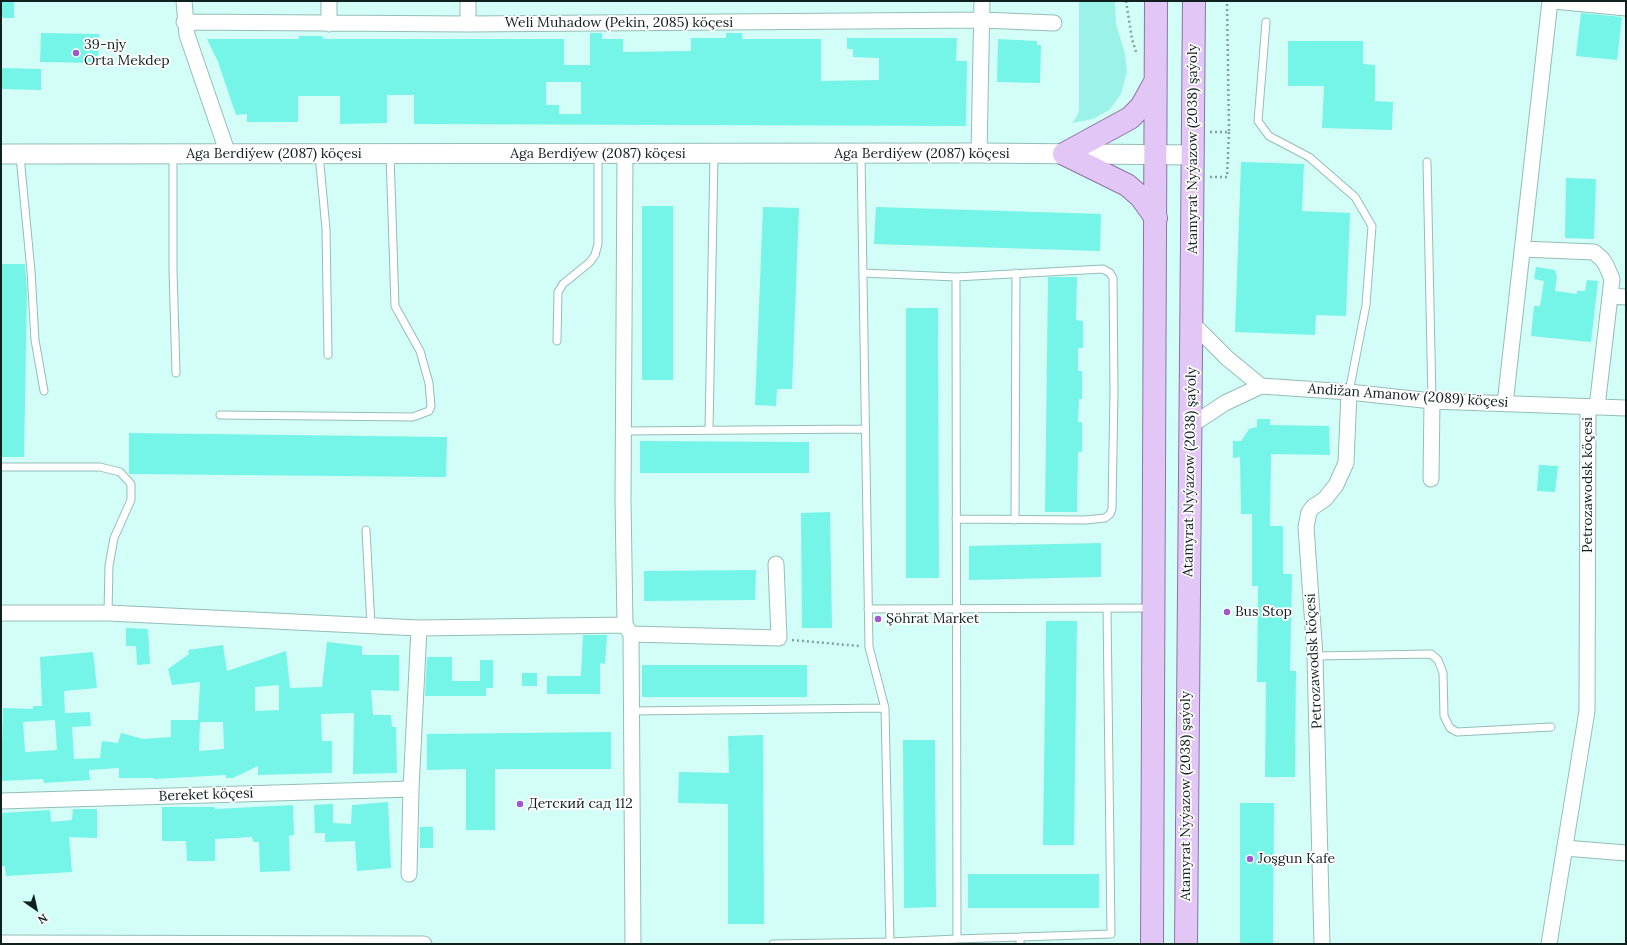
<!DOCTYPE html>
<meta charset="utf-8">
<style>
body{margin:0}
#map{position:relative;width:1627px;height:945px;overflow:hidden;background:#d3fef8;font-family:Lora,serif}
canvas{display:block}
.frame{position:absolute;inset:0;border:2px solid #10201e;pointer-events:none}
.north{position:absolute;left:16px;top:889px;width:40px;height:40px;-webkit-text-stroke:3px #fff;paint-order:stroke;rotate:146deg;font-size:11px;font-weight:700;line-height:16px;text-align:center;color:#10201e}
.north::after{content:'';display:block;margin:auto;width:14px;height:18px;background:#10201e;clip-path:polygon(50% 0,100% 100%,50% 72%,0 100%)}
</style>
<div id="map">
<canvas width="1627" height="945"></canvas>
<div class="frame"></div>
<div class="north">N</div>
</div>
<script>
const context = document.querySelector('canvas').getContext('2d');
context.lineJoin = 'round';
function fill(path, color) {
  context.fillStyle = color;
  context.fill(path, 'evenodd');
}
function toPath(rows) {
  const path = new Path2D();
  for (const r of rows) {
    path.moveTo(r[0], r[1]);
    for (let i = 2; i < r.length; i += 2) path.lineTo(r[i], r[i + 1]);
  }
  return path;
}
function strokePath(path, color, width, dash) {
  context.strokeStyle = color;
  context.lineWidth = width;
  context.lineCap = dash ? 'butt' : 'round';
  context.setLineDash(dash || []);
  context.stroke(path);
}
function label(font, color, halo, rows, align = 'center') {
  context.font = font + ' Lora,serif';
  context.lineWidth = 3.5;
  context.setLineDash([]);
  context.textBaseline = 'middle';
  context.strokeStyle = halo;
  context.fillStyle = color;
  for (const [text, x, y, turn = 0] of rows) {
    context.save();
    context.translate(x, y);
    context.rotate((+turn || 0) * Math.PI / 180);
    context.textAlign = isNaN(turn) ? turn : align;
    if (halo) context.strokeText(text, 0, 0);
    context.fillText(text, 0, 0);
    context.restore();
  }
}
fill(toPath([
 [1079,1,1115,1,1116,24,1125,54,1127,72,1121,94,1109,110,1093,119,1072,123,1077,116,1079,110]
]), '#9af2e8');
fill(toPath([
 [1,1,14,1,14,18,1,18],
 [1581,13,1622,17,1617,60,1576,56],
 [41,33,99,34,98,63,40,62],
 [590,33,602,33,602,39,623,39,623,52,691,51,691,38,726,38,726,33,742,33,742,39,821,39,821,81,879,80,879,58,853,57,853,49,847,49,847,38,957,38,956,61,967,61,966,126,414,124,414,95,387,95,387,123,340,124,340,96,298,96,298,122,247,122,247,114,236,115,218,62,207,39,299,39,299,36,322,36,323,39,564,39,564,65,590,65],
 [546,82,581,82,581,114,559,114,559,105,546,105],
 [998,39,1037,41,1037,45,1041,45,1040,83,997,82],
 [1288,41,1363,41,1363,64,1375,65,1375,101,1393,102,1392,130,1322,128,1324,86,1288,86],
 [1,68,41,69,41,90,1,89],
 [1241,162,1304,164,1302,211,1350,213,1346,316,1316,315,1315,335,1235,332],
 [1566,178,1596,179,1594,239,1565,238],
 [642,206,673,206,673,380,642,380],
 [763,207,799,208,792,389,777,389,776,406,755,405],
 [876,207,1101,214,1100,251,874,244],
 [1,264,25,264,27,290,24,457,1,457],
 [1536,267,1555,270,1557,277,1555,291,1577,294,1577,291,1585,291,1587,280,1598,281,1591,342,1531,336,1534,306,1540,306,1544,281,1534,279],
 [1048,277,1077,277,1076,320,1083,321,1083,348,1078,348,1078,371,1082,371,1082,399,1079,399,1078,422,1082,422,1082,452,1078,452,1077,512,1045,512],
 [906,308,938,308,939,578,906,578],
 [1257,419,1270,419,1270,425,1329,426,1330,455,1271,454,1270,526,1283,526,1283,574,1292,574,1290,671,1296,671,1295,777,1265,777,1266,682,1257,682,1258,586,1252,586,1252,514,1241,514,1240,457,1233,458,1233,441,1241,441,1249,429,1257,427],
 [129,433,447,437,446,477,129,474],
 [640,441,809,442,809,473,640,473],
 [1539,465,1558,466,1555,492,1537,491],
 [830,512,832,628,802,628,801,513],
 [1101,543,1101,577,969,580,969,546],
 [756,570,755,600,644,601,644,571],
 [1046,621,1077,621,1074,845,1043,845],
 [126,628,148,629,150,664,137,665,136,646,126,646],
 [583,635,607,635,605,664,600,663,600,694,547,694,547,676,581,676],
 [327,642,362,646,362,655,399,655,399,691,371,690,373,715,391,715,392,727,396,727,397,773,353,774,354,713,321,714,322,741,332,741,332,773,258,775,258,766,233,778,226,778,226,775,154,779,154,778,119,778,119,768,89,770,90,780,44,783,43,779,1,781,3,708,33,709,33,706,42,706,40,657,93,652,97,688,64,691,65,713,90,712,91,726,72,727,74,759,100,758,102,741,118,743,121,733,143,739,171,737,171,720,198,720,200,682,172,685,168,669,189,654,188,650,223,645,227,671,286,651,290,688,322,687],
 [279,685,279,710,255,711,255,687],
 [55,720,57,750,25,752,23,722],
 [200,722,223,722,224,749,199,751],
 [427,657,452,657,452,681,480,681,480,660,493,660,493,688,486,688,486,696,425,696],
 [642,665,807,665,807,697,642,697],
 [522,673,537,673,537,686,522,686],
 [611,732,611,769,495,769,495,830,466,830,466,769,427,770,427,734],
 [763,735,764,924,728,924,728,804,678,803,679,772,729,773,728,736],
 [903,740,935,740,936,907,904,908],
 [388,802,391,868,357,871,355,841,325,842,325,833,315,833,314,805,333,804,333,823,351,824,352,805],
 [1240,803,1274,803,1273,944,1240,944],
 [293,805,294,835,289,836,290,871,260,872,259,842,253,842,252,837,215,839,215,861,187,861,186,841,162,841,162,807,215,807,215,809],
 [73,809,97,809,97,838,69,837,72,872,6,876,5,866,1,866,1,813,50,810,51,822,72,820],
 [420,827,433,827,433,848,420,848],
 [968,874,1099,874,1099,908,968,908]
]), '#75f4e8');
const service = toPath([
 [1266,22,1258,121,1269,136,1309,157,1355,197,1372,226,1366,305,1349,392],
 [173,154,173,269,176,373],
 [319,154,326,229,328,355],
 [20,156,31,271,35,340,44,391],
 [1427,162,1432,401],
 [863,273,956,277,1103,269,1110,273,1113,278,1114,391,1112,509,1110,514,1105,518,1085,520,956,519],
 [557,341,558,292,563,284,590,262,595,255,598,244,598,154],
 [220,415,413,417,429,411,431,406,429,383,420,351,395,306,390,154],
 [709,430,714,154],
 [624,431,865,429],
 [1,467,100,467,120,472,131,484,131,500,114,538,109,566,108,613],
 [1015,520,1016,273],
 [366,530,371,626],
 [868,609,1152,608],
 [1315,656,1431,654,1438,660,1443,673,1444,716,1450,728,1457,732,1551,727],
 [631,711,885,708],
 [1020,937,1111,934,1107,608],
 [957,939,1020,937,1020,944],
 [890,942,957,939,956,277],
 [773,944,890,942,885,708,869,647,861,154]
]);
const minor = toPath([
 [184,1,187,35,228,154],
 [329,1,329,24],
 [1554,1,1626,8],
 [184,22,468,24,982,20,1054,23],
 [468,24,468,1],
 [979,153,982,1],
 [625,154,623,500,625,625,631,634,633,944],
 [1522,249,1594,252,1602,259,1606,265,1612,279,1597,407],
 [1610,296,1626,297],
 [1191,322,1227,358,1261,386],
 [1505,404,1550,1],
 [1190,426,1225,403,1261,386,1349,392,1432,401,1626,408],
 [1431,479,1432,401],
 [1,613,108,613,419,628,625,625],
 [631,634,779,638,776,564],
 [1,801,411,789],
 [1565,848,1626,853],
 [409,874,411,789,419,628],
 [1,943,424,944],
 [1322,944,1315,656,1306,527,1309,512,1313,507,1325,499,1336,485,1346,463,1349,392],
 [1549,944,1587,711,1588,407]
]);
const tertiary = toPath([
 [1,154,979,153,1194,155]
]);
const primary = toPath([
 [1064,154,1130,118,1141,107,1155,82],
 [1064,154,1127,185,1141,197,1156,218],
 [1152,944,1156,1],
 [1186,944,1194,1]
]);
strokePath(service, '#94bdb7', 9);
strokePath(minor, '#94bdb7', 17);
strokePath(tertiary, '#94bdb7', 21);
strokePath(primary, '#8c73a6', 24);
strokePath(toPath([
 [1126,1,1132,39,1137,55],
 [1210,132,1229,132,1227,1],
 [1210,177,1227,177,1229,132],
 [792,640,859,646]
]), '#82a19d', 2.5, [2, 3]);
strokePath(service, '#fff', 7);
strokePath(minor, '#fff', 15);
strokePath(tertiary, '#fff', 19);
strokePath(primary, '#e2c6f6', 22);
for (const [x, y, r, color] of [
 [76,53,4,"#9f58cd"],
 [1227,612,4,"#9f58cd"],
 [878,619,4,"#9f58cd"],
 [520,804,4,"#9f58cd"],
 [1250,859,4,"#9f58cd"]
]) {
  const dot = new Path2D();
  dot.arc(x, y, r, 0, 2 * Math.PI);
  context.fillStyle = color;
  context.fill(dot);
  strokePath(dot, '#fff', 1.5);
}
label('14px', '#10201e', '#fff', [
 ["Weli Muhadow (Pekin, 2085) köçesi",619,23],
 ["Atamyrat Nyýazow (2038) şaýoly",1193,149,-90],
 ["Aga Berdiýew (2087) köçesi",274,154],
 ["Aga Berdiýew (2087) köçesi",598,154],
 ["Aga Berdiýew (2087) köçesi",922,154],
 ["Andižan Amanow (2089) köçesi",1408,396,4],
 ["Atamyrat Nyýazow (2038) şaýoly",1190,472,-89],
 ["Petrozawodsk köçesi",1588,485,-90],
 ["Petrozawodsk köçesi",1314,661,-93],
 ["Bereket köçesi",206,795,-2],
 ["Atamyrat Nyýazow (2038) şaýoly",1186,796,-90]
]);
label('14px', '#10201e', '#fff', [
 ["39-njy",84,45],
 ["Orta Mekdep",84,61],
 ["Bus Stop",1235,612],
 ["Şöhrat Market",886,619],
 ["Детский сад 112",528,804],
 ["Joşgun Kafe",1258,859]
], 'left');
</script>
